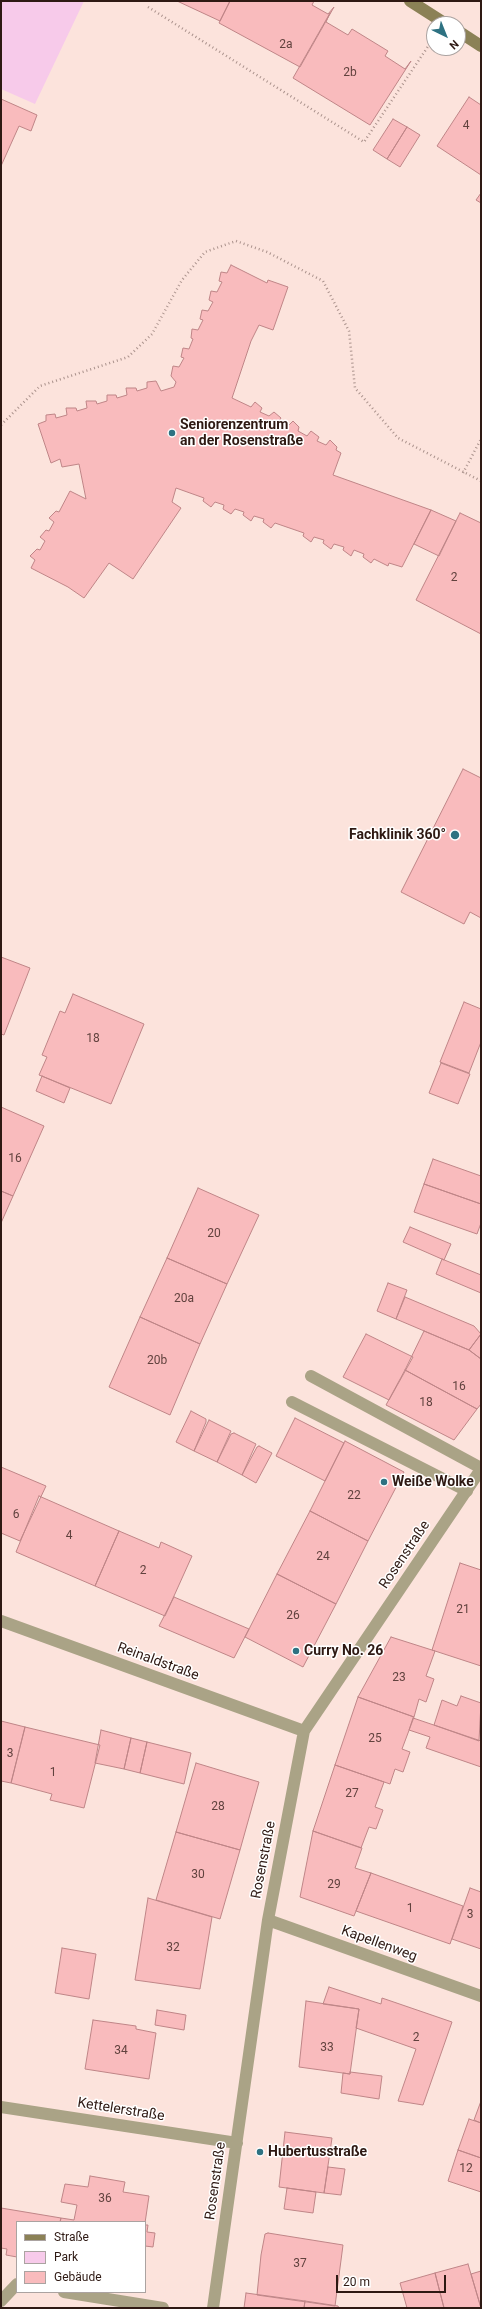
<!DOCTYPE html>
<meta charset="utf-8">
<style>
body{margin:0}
#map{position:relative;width:482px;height:2309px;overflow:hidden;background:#fce3dc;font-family:Roboto,sans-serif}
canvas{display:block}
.frame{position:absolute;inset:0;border:2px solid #2e1913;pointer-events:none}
.legend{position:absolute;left:16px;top:2221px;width:130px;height:72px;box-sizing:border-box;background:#fff;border:1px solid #aba3a1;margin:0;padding:5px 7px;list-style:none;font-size:12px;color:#2e1913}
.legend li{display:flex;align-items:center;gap:8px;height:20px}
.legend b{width:20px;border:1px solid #aba3a1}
.north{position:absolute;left:426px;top:16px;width:40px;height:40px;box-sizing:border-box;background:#fff;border:1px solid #aba3a1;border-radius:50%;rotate:137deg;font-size:11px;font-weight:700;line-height:16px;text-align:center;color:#2e1913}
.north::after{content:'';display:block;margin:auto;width:14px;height:18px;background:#2e7282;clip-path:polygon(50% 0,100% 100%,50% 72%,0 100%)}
.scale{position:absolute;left:336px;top:2275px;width:110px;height:18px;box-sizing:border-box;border:2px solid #2e1913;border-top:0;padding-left:5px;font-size:12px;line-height:14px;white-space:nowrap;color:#2e1913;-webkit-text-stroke:3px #fff;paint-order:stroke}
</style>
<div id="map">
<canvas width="482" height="2309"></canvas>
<div class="frame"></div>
<ul class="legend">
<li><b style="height:5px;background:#8b8156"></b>Straße</li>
<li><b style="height:11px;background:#f7caea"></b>Park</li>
<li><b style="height:11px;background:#f9bbbd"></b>Gebäude</li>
</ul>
<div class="north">N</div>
<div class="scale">20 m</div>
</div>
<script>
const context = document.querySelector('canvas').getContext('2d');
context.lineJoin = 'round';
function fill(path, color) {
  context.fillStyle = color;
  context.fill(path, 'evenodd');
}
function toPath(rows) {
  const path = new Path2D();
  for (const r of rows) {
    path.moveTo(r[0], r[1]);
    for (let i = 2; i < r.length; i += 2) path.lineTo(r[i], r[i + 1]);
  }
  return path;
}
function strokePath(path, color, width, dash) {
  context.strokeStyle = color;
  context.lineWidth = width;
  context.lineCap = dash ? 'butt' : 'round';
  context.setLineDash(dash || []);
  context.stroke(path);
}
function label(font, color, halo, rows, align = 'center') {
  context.font = font + ' Roboto,sans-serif';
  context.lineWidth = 3;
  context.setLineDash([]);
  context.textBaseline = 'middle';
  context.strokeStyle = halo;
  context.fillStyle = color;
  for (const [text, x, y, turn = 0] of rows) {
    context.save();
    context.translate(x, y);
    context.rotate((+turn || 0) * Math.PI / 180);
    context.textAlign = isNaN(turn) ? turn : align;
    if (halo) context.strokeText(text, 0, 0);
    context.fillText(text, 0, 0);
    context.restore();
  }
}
fill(toPath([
 [1,1,84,1,35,104,1,89]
]), '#f7caea');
const building = toPath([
 [177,1,230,1,220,21,177,1],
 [230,1,314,1,312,5,328,14,334,7,300,67,219,23,230,1],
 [330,13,326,22,348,35,352,29,388,51,385,56,405,69,411,61,370,125,293,78,330,13],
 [469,97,481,105,481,175,437,146,469,97],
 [1,99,37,115,31,131,19,126,1,166,1,99],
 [393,119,407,127,387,159,373,150,393,119],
 [407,127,420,135,400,167,387,159,407,127],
 [481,193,481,203,476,200,481,193],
 [231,265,267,283,268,280,288,287,273,330,259,325,251,341,232,398,251,407,255,402,262,408,260,412,269,416,274,412,281,418,279,421,288,426,293,421,299,427,298,431,307,436,311,431,319,437,317,441,326,445,330,440,337,447,336,450,341,453,333,475,431,510,402,567,389,563,388,566,374,559,371,563,363,557,364,554,354,550,351,556,343,550,344,547,334,544,331,549,323,543,324,540,314,537,311,542,303,536,304,533,275,523,271,528,263,522,264,519,254,516,251,521,243,515,244,512,235,509,231,514,223,509,224,505,215,502,211,507,203,501,204,498,176,488,172,502,181,508,133,579,109,563,84,598,68,587,31,568,35,560,30,556,37,549,40,550,45,541,40,537,46,530,49,531,54,522,49,518,56,511,59,512,70,491,86,499,79,464,62,467,60,459,51,463,38,424,46,421,46,415,55,414,56,418,67,415,66,408,76,408,77,411,87,408,86,401,96,401,97,404,107,401,107,395,116,395,117,398,127,395,126,388,136,388,137,391,147,388,147,382,156,381,161,391,174,387,176,382,171,376,173,366,179,367,184,358,181,357,183,348,189,349,193,339,191,338,192,329,198,330,203,320,200,319,202,310,208,311,213,302,209,300,211,291,217,292,222,282,219,281,221,272,227,273,231,265],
 [431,510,456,521,439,556,414,544,431,510],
 [460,513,481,523,481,634,416,600,460,513],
 [463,769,481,778,481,918,470,912,464,924,401,892,463,769],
 [1,957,30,968,4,1035,1,1034,1,957],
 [73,994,144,1024,111,1104,39,1075,47,1057,42,1055,60,1011,65,1013,73,994],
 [464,1002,481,1009,481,1042,469,1073,440,1062,464,1002],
 [441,1063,470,1074,458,1104,429,1093,441,1063],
 [42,1076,70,1088,64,1103,36,1091,42,1076],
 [1,1107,44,1126,13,1196,1,1191,1,1107],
 [433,1159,481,1176,481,1204,424,1184,433,1159],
 [424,1184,481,1204,481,1223,477,1234,414,1212,424,1184],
 [198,1188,259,1215,227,1284,167,1258,198,1188],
 [1,1191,13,1196,1,1223,1,1191],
 [410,1227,451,1244,444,1260,403,1242,410,1227],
 [167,1258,227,1284,200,1344,140,1317,167,1258],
 [442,1259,481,1275,481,1293,436,1274,442,1259],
 [388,1283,407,1290,396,1319,377,1311,388,1283],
 [405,1297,474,1326,481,1334,469,1350,396,1319,405,1297],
 [140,1317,200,1344,170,1415,109,1387,140,1317],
 [424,1331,469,1350,481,1359,481,1404,477,1409,405,1370,424,1331],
 [366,1334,413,1357,389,1400,343,1377,366,1334],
 [481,1334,481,1359,469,1350,481,1334],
 [405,1370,477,1409,454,1440,386,1405,405,1370],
 [191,1411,206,1419,206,1422,194,1451,176,1442,191,1411],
 [295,1418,344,1443,325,1481,276,1456,295,1418],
 [209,1420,231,1431,217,1462,194,1451,209,1420],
 [234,1433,256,1444,242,1475,217,1462,231,1434,234,1433],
 [345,1441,404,1472,368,1541,310,1511,345,1441],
 [259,1446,272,1453,256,1483,242,1475,257,1447,259,1446],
 [1,1467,46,1486,20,1541,1,1533,1,1467],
 [39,1496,119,1531,95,1586,16,1552,39,1496],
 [310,1511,368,1541,336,1604,277,1574,310,1511],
 [119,1531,159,1548,161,1542,192,1556,165,1616,95,1586,119,1531],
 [460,1563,481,1570,481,1666,432,1650,460,1563],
 [277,1574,336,1604,303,1667,245,1637,277,1574],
 [174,1597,249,1629,234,1658,159,1626,174,1597],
 [391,1637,435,1651,426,1676,434,1679,426,1702,419,1699,414,1717,358,1697,391,1637],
 [461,1696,481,1703,479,1741,434,1725,442,1700,457,1706,461,1696],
 [358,1697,414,1717,402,1749,410,1752,403,1772,395,1769,390,1784,335,1765,358,1697],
 [413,1718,481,1741,481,1767,426,1748,430,1737,409,1730,413,1718],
 [1,1721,25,1727,11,1783,1,1781,1,1721],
 [25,1727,100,1745,84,1808,50,1800,52,1794,11,1783,25,1727],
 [101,1730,131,1738,124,1769,95,1763,101,1730],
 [131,1738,147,1742,140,1773,124,1769,131,1738],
 [147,1742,191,1753,184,1784,140,1773,147,1742],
 [196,1763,259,1782,240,1850,176,1832,196,1763],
 [335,1765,384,1782,375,1807,383,1810,376,1829,369,1827,361,1848,313,1831,335,1765],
 [313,1831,362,1848,355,1868,371,1873,354,1916,300,1897,313,1831],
 [176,1832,240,1850,220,1919,156,1900,176,1832],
 [371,1873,463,1906,450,1944,356,1911,371,1873],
 [470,1888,481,1892,481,1949,452,1939,470,1888],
 [148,1898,212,1917,200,1989,135,1980,148,1898],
 [62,1948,96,1954,89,1999,55,1993,62,1948],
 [329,1987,381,2004,382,1998,452,2022,423,2105,398,2101,416,2049,356,2028,359,2009,323,2004,329,1987],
 [306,2001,359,2009,350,2074,299,2067,306,2001],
 [157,2010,186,2015,184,2030,155,2025,157,2010],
 [93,2020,136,2026,136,2029,156,2033,149,2079,85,2069,93,2020],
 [350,2072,382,2076,379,2099,341,2093,343,2073,350,2074,350,2072],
 [481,2101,481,2123,474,2120,481,2101],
 [469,2119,481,2123,481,2158,458,2150,469,2119],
 [285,2132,332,2138,324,2193,279,2187,285,2132],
 [458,2150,481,2158,481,2192,448,2181,458,2150],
 [328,2167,345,2169,341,2195,324,2193,328,2167],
 [90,2176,125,2182,123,2192,149,2196,145,2223,60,2222,61,2218,74,2220,77,2205,61,2202,65,2184,88,2187,90,2176],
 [287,2188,316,2192,313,2213,284,2209,287,2188],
 [1,2208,61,2218,60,2222,17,2222,17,2257,6,2255,7,2249,1,2248,1,2208],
 [145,2225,148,2225,147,2232,155,2233,153,2247,145,2246,145,2225],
 [268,2233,343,2245,335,2306,257,2295,261,2255,265,2234,268,2233],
 [468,2264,481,2308,444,2308,435,2273,468,2264],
 [481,2271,481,2308,471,2274,481,2271],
 [435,2273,444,2308,407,2308,400,2283,435,2273],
 [246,2293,305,2301,304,2308,244,2308,246,2293],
 [305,2301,338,2306,339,2308,304,2308,305,2301]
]);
fill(building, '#f9bbbd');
strokePath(building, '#bf8587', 1);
strokePath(toPath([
 [148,7,364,142,429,45],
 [1,425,40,386,128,357,152,334,182,280,205,252,236,241,267,252,323,281,349,331,355,388,398,438,481,481],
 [463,473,481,439]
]), '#aa928c', 2.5, [1, 3]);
strokePath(toPath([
 [311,1376,481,1468],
 [292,1402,467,1491],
 [64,2292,163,2308],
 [1,2301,17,2284]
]), '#aaa386', 12);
strokePath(toPath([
 [1,1621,304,1731],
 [268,1920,481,1996],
 [1,2107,237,2143],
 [213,2308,268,1920,304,1731,481,1469]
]), '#aaa386', 12);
strokePath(toPath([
 [410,1,446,24],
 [458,31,481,46]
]), '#8b8156', 12);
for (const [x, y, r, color] of [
 [172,433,4,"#2e7282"],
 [455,835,5,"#2e7282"],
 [384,1482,4,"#2e7282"],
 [296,1651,4,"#2e7282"],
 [260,2152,4,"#2e7282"]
]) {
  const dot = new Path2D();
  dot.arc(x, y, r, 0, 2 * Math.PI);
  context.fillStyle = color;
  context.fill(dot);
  strokePath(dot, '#fff', 1.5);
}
label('12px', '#61423e', null, [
 ["2a",286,45],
 ["2b",350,73],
 ["4",466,126],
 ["2",454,578],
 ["18",93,1039],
 ["16",15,1159],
 ["20",214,1234],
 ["20a",184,1299],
 ["20b",157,1361],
 ["16",459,1387],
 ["18",426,1403],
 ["22",354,1496],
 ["6",16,1515],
 ["4",69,1536],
 ["24",323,1557],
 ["2",143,1571],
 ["21",463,1610],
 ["26",293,1616],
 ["23",399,1678],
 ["25",375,1739],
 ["3",10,1754],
 ["1",53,1773],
 ["27",352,1794],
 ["28",218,1807],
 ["30",198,1875],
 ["29",334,1885],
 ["1",410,1909],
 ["3",470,1915],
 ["32",173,1948],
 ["2",416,2038],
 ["33",327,2048],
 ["34",121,2051],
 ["12",466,2169],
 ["36",105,2199],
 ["37",300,2264]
]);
label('bold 14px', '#2e1913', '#fff', [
 ["Seniorenzentrum",180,425],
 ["an der Rosenstraße",180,441],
 ["Fachklinik 360°",446,835,"right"],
 ["Weiße Wolke",392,1482],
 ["Curry No. 26",304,1651],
 ["Hubertusstraße",268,2152]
], 'left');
label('14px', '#2e1913', '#fff', [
 ["Rosenstraße",405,1555,-56],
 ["Reinaldstraße",158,1662,20],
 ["Rosenstraße",264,1860,-79],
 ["Kapellenweg",379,1944,20],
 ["Kettelerstraße",121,2110,9],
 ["Rosenstraße",216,2181,-82]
]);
</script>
